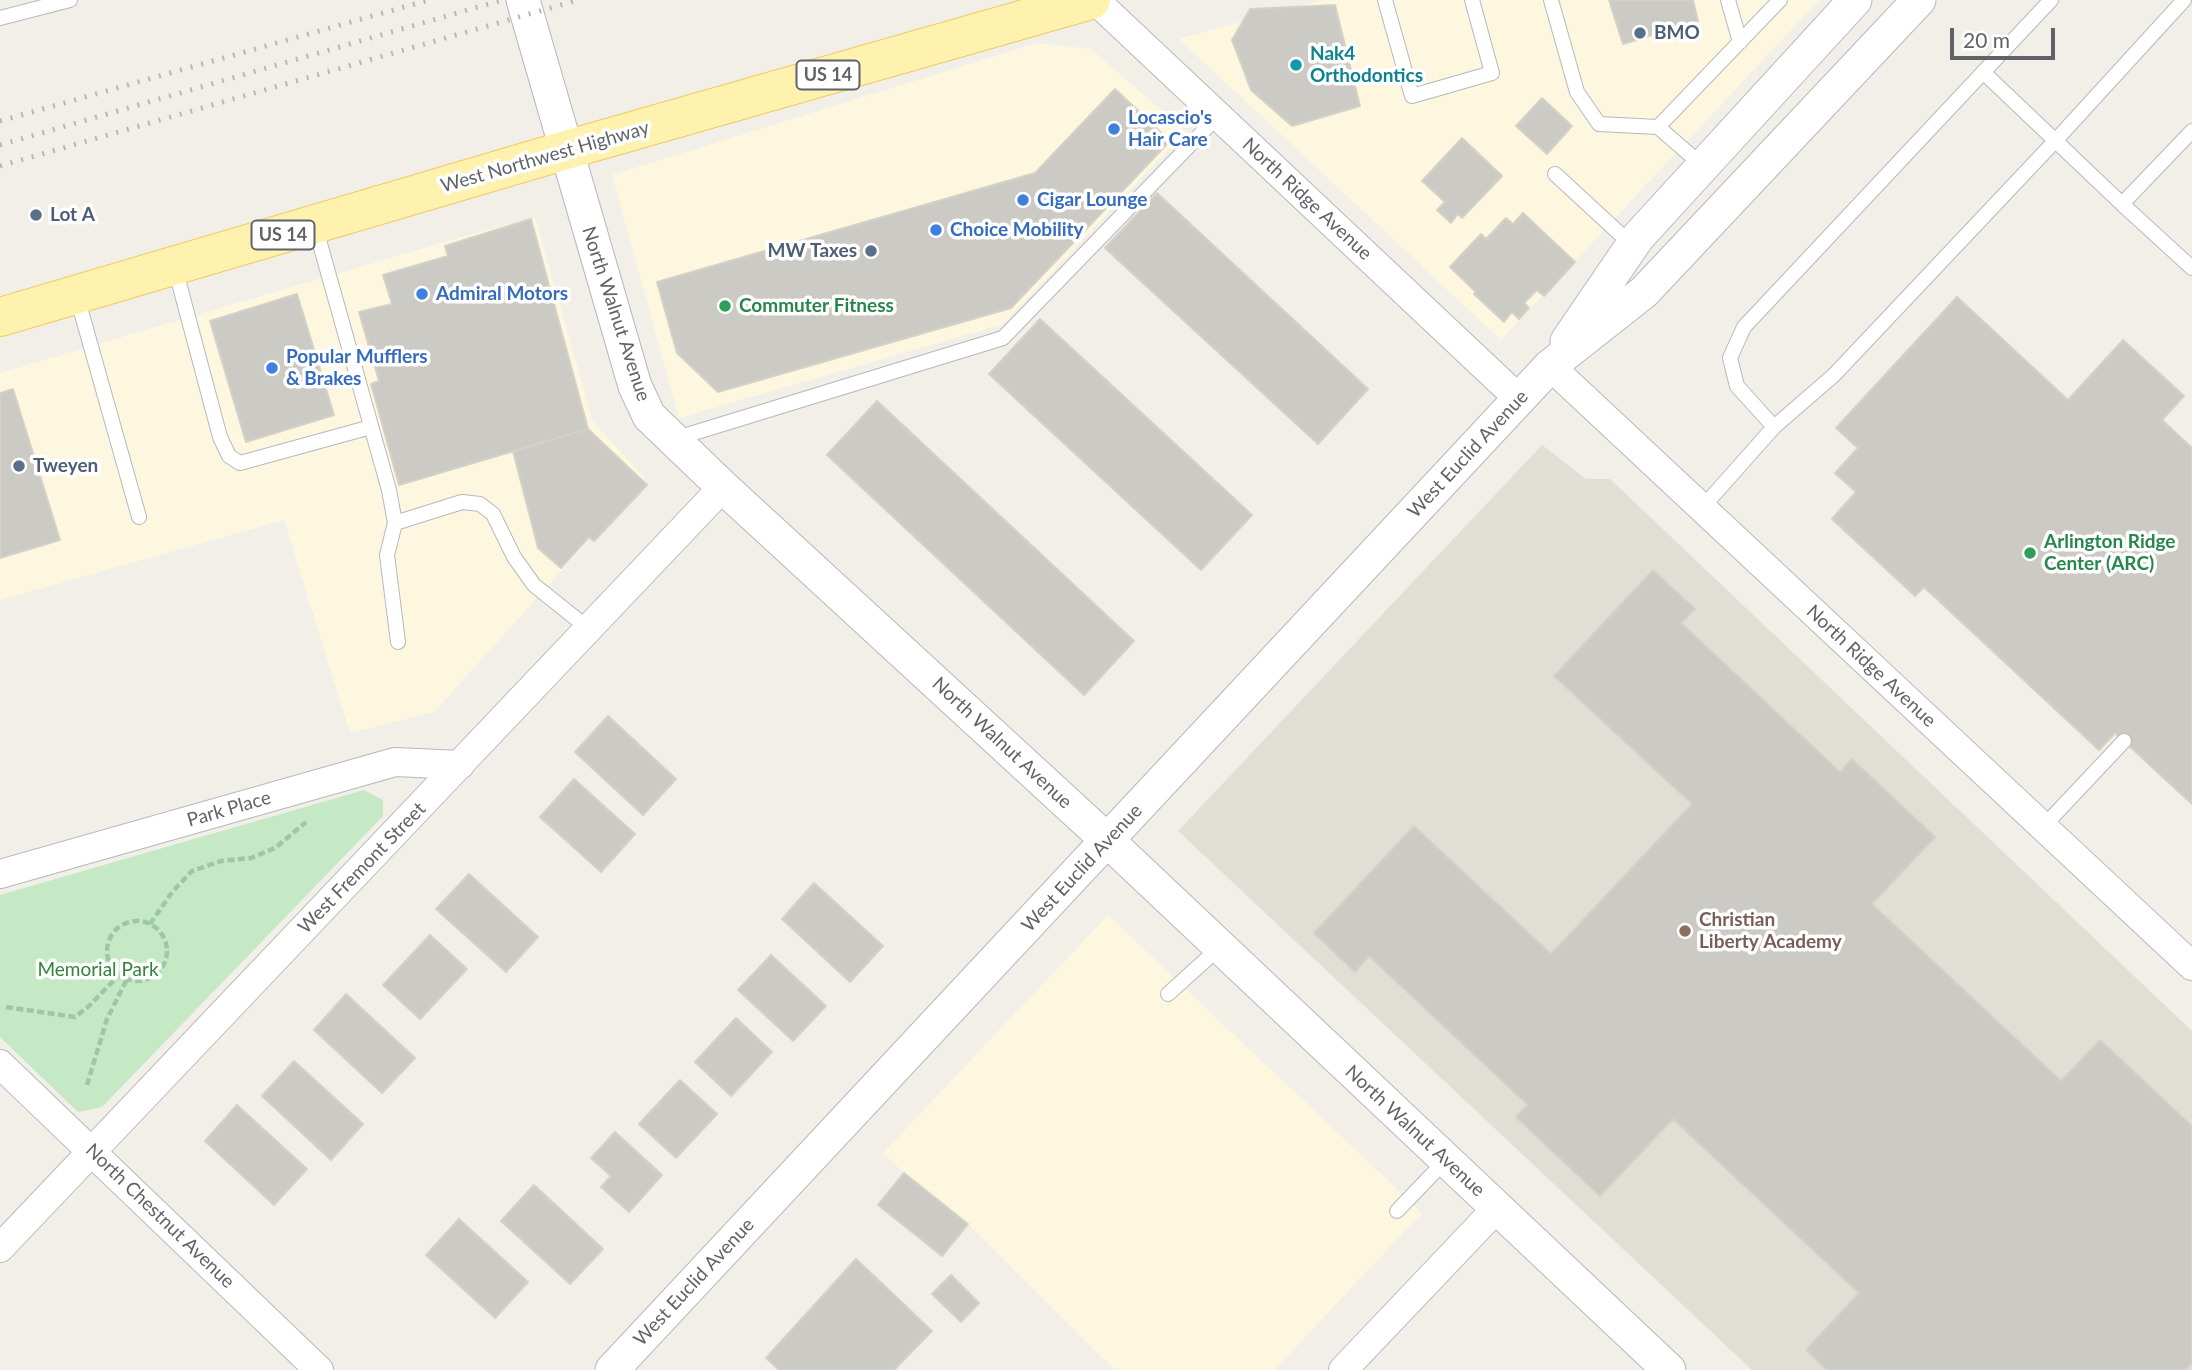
<!DOCTYPE html>
<style>
body{margin:0}
#map{position:relative;width:2192px;height:1370px;overflow:hidden;background:#f1efe8;font-family:Lato,sans-serif}
canvas{display:block}
.scale{position:absolute;left:1950px;top:28px;width:105px;height:32px;box-sizing:border-box;border:4px solid #5f6368;border-top:0;padding-left:9px;font-size:21px;line-height:24px;white-space:nowrap;color:#5f6368;-webkit-text-stroke:5px #fff;paint-order:stroke}
</style>
<div id="map">
<canvas width="2192" height="1370"></canvas>
<div class="scale">20 m</div>
</div>
<script>
const context = document.querySelector('canvas').getContext('2d');
context.lineJoin = 'round';
function fill(path, color) {
  context.fillStyle = color;
  context.fill(path, 'evenodd');
}
function toPath(rows) {
  const path = new Path2D();
  for (const r of rows) {
    if (r.length === 3) {
      path.moveTo(r[0] + r[2], r[1]);
      path.arc(r[0], r[1], r[2], 0, 2 * Math.PI);
      continue;
    }
    path.moveTo(r[0], r[1]);
    for (let i = 2; i < r.length; i += 2) path.lineTo(r[i], r[i + 1]);
  }
  return path;
}
function strokePath(path, color, width, dash) {
  context.strokeStyle = color;
  context.lineWidth = width;
  context.lineCap = dash ? 'butt' : 'round';
  context.setLineDash(dash || []);
  context.stroke(path);
}
function label(font, color, halo, rows, align = 'center') {
  context.font = font + ' Lato,sans-serif';
  context.lineWidth = 7;
  context.setLineDash([]);
  context.textBaseline = 'middle';
  context.strokeStyle = halo;
  context.fillStyle = color;
  for (const [text, x, y, turn = 0] of rows) {
    context.save();
    context.translate(x, y);
    context.rotate((+turn || 0) * Math.PI / 180);
    context.textAlign = isNaN(turn) ? turn : align;
    if (halo) context.strokeText(text, 0, 0);
    context.fillText(text, 0, 0);
    context.restore();
  }
}
fill(toPath([
 [1323,0,1819,0,1501,340,1179,39],
 [1037,43,1091,49,1186,131,1003,324,679,418,612,175],
 [535,217,593,422,645,478,434,712,350,733,284,520,0,600,0,373,451,240],
 [1108,915,1422,1213,1274,1370,1115,1370,968,1224,904,1173,883,1153]
]), '#fef7e0');
fill(toPath([
 [1542,445,1586,479,1610,479,2192,1031,2192,1370,1752,1370,1178,831]
]), '#e1ded6');
fill(toPath([
 [364,790,383,800,383,816,102,1107,78,1112,0,1037,0,895]
]), '#c5e8c5');
const building = toPath([
 [1609,0,1693,0,1698,21,1623,44,1609,0],
 [1335,5,1360,106,1292,126,1251,90,1232,40,1250,9,1335,5],
 [1115,89,1170,141,1011,308,718,392,677,353,657,282,1035,173,1115,89],
 [1542,98,1572,126,1547,154,1516,126,1542,98],
 [1462,138,1502,176,1462,218,1458,214,1451,223,1437,210,1445,202,1422,181,1462,138],
 [1157,193,1368,389,1318,444,1105,248,1157,193],
 [1523,213,1575,262,1544,296,1537,290,1524,303,1529,308,1519,319,1512,312,1504,322,1474,294,1476,292,1450,267,1481,234,1486,239,1506,218,1513,224,1523,213],
 [531,219,588,429,399,485,371,384,379,381,359,312,392,304,383,275,448,256,445,246,531,219],
 [297,294,334,415,246,442,210,321,297,294],
 [1957,297,2068,400,2123,340,2184,396,2162,420,2192,448,2192,804,2115,733,2099,750,1924,587,1915,596,1832,519,1856,492,1835,473,1858,448,1836,428,1957,297],
 [1040,319,1252,515,1201,570,989,374,1040,319],
 [13,389,60,540,0,558,0,393,13,389],
 [877,401,1134,641,1084,695,827,455,877,401],
 [588,429,647,485,594,541,589,537,561,568,538,548,513,451,588,429],
 [1653,570,1695,609,1681,623,1840,772,1852,759,1935,837,1872,904,2061,1081,2100,1040,2192,1126,2192,1363,2185,1370,1827,1370,1806,1350,1859,1293,1673,1119,1600,1196,1516,1117,1528,1105,1369,956,1355,972,1314,933,1414,826,1551,954,1692,804,1554,676,1653,570],
 [608,716,676,779,643,815,575,752,608,716],
 [574,779,635,834,601,872,540,817,574,779],
 [469,874,538,937,506,972,436,909,469,874],
 [814,883,883,946,850,982,782,919,814,883],
 [430,935,467,969,420,1019,383,985,430,935],
 [771,955,826,1006,793,1041,738,990,771,955],
 [346,994,415,1058,382,1093,314,1030,346,994],
 [736,1018,772,1052,731,1096,695,1062,736,1018],
 [294,1061,363,1124,331,1160,262,1096,294,1061],
 [680,1080,717,1114,676,1158,639,1124,680,1080],
 [237,1105,307,1169,274,1205,205,1141,237,1105],
 [615,1132,662,1175,629,1212,601,1187,611,1176,591,1158,615,1132],
 [904,1173,968,1224,942,1256,878,1205,904,1173],
 [534,1185,603,1249,570,1284,501,1221,534,1185],
 [459,1219,528,1282,495,1318,426,1255,459,1219],
 [856,1259,932,1331,894,1370,779,1370,766,1358,856,1259],
 [951,1275,979,1303,961,1322,932,1294,951,1275]
]);
fill(building, '#cccac5');
strokePath(building, '#d6d1c6', 2);
const service = toPath([
 [1385,0,1412,96,1492,73,1472,0],
 [1551,0,1577,92,1599,124,1658,127,1703,166],
 [1728,0,1740,42],
 [0,18,70,0],
 [1983,72,2122,204,2192,131],
 [1658,127,1780,0],
 [1555,174,1632,245],
 [2122,204,2192,268],
 [315,226,389,490,395,523,387,555,398,642],
 [175,268,220,437,229,456,240,463,371,427],
 [77,297,139,517],
 [1774,427,1737,386,1730,358,1744,327,2051,0],
 [674,439,1003,338,1218,116],
 [1702,508,1774,427,1834,375,2056,140,2184,0],
 [395,523,462,502,480,504,493,514,514,557,534,585,589,629],
 [2043,827,2124,741],
 [1168,994,1220,947],
 [1397,1211,1446,1160]
]);
const minor = toPath([
 [1095,0,1519,399],
 [1550,366,2192,966],
 [0,874,395,762,460,765],
 [0,1064,319,1370],
 [0,1248,723,487],
 [1343,1370,1496,1209]
]);
const tertiary = toPath([
 [523,0,635,386,649,416,723,487,1108,841,1669,1370],
 [1567,341,1638,237,1855,0],
 [612,1370,1550,366,1644,292,1919,0]
]);
const primary = toPath([
 [0,317,566,150,1091,0]
]);
strokePath(service, '#b5b8bc', 16);
strokePath(minor, '#b5b8bc', 30);
strokePath(tertiary, '#b5b8bc', 35);
strokePath(primary, '#f2c960', 40);
strokePath(toPath([
 [137,951,30],
 [150,924,173,891,192,871,221,861,251,858,275,848,306,822],
 [6,1007,75,1017,89,1006,119,975],
 [87,1085,107,1019,127,979]
]), '#9cc7a9', 4.5, [7, 3.5]);
strokePath(service, '#fff', 14);
strokePath(minor, '#fff', 28);
strokePath(tertiary, '#fff', 33);
strokePath(primary, '#fff2af', 38);
strokePath(toPath([
 [0,121,429,0],
 [0,145,502,0],
 [0,166,578,0]
]), '#b6b7b8', 5, [2, 9]);
for (const [x, y, r, color] of [
 [1640,33,7,"#5c6f8a"],
 [1296,65,7,"#0f9aa8"],
 [1114,129,7,"#3f7fe0"],
 [1023,200,7,"#3f7fe0"],
 [36,215,7,"#5c6f8a"],
 [936,230,7,"#3f7fe0"],
 [871,251,7,"#5c6f8a"],
 [422,294,7,"#3f7fe0"],
 [725,306,7,"#2e9e5b"],
 [272,368,7,"#3f7fe0"],
 [19,466,7,"#5c6f8a"],
 [2030,553,7,"#2e9e5b"],
 [1685,931,7,"#8d6e63"]
]) {
  const dot = new Path2D();
  dot.arc(x, y, r, 0, 2 * Math.PI);
  context.fillStyle = color;
  context.fill(dot);
  strokePath(dot, '#fff', 2.5);
}
for (const [x, y, w] of [
 [828,75,63],
 [283,235,63]
]) {
  const box = new Path2D();
  box.roundRect(x - w / 2, y - 14.5, w, 29, 5);
  context.fillStyle = '#fff';
  context.fill(box);
  strokePath(box, '#5f6368', 2);
}
label('bold 18px', '#5f6368', null, [
 ["US 14",828,75],
 ["US 14",283,235]
]);
label('bold 19px', '#4e5e75', '#fff', [
 ["BMO",1654,33],
 ["Lot A",50,215],
 ["MW Taxes",857,251,"right"],
 ["Tweyen",33,466]
], 'left');
label('bold 19px', '#0d838f', '#fff', [
 ["Nak4",1310,54],
 ["Orthodontics",1310,76]
], 'left');
label('bold 19px', '#366cbe', '#fff', [
 ["Locascio's",1128,118],
 ["Hair Care",1128,140],
 ["Cigar Lounge",1037,200],
 ["Choice Mobility",950,230],
 ["Admiral Motors",436,294],
 ["Popular Mufflers",286,357],
 ["& Brakes",286,379]
], 'left');
label('19px', '#5f6368', '#fff', [
 ["West Northwest Highway",545,157,-16],
 ["North Ridge Avenue",1307,199,43],
 ["North Walnut Avenue",616,314,72],
 ["West Euclid Avenue",1468,454,-47],
 ["North Ridge Avenue",1871,666,43],
 ["North Walnut Avenue",1002,743,43],
 ["Park Place",229,809,-16],
 ["West Fremont Street",362,868,-46],
 ["West Euclid Avenue",1082,868,-47],
 ["North Walnut Avenue",1415,1131,43],
 ["North Chestnut Avenue",160,1216,44],
 ["West Euclid Avenue",694,1282,-47]
]);
label('bold 19px', '#27864d', '#fff', [
 ["Commuter Fitness",739,306],
 ["Arlington Ridge",2044,542],
 ["Center (ARC)",2044,564]
], 'left');
label('bold 19px', '#785e54', '#fff', [
 ["Christian",1699,920],
 ["Liberty Academy",1699,942]
], 'left');
label('19px', '#348238', '#fff', [
 ["Memorial Park",98,970]
]);
</script>
